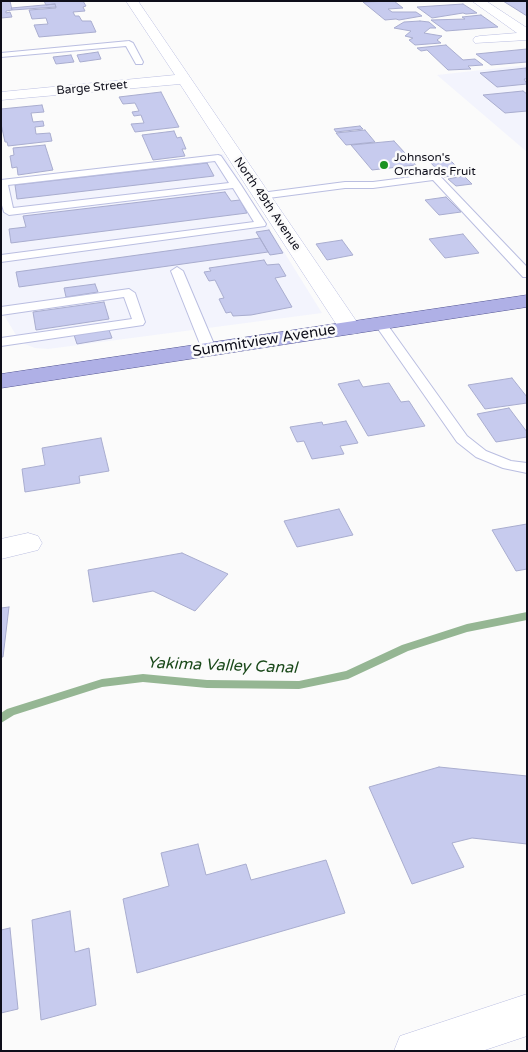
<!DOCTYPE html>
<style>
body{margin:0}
#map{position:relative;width:528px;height:1052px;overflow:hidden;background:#fbfbfb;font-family:"Varela Round",sans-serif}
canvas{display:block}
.frame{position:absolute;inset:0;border:2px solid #0e0e1a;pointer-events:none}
</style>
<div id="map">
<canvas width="528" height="1052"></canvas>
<div class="frame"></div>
</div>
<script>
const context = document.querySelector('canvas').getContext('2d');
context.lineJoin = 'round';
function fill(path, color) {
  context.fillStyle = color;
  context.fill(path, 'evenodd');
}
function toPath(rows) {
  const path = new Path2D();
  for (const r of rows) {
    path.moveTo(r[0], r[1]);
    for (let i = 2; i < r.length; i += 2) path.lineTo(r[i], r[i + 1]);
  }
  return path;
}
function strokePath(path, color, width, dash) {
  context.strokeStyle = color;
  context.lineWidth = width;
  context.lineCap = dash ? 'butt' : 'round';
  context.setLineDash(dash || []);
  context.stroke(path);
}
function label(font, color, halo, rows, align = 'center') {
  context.font = font + ' "Varela Round",sans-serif';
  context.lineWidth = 5;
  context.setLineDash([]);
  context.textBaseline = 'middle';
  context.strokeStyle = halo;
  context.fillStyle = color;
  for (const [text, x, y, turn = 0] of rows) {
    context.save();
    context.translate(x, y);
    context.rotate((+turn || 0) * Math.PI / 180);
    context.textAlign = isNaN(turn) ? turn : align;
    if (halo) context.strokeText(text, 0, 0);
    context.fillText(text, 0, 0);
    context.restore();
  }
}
fill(toPath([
 [527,65,527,152,437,75],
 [223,154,322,313,48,349,35,348,20,342,1,310,1,180]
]), '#f3f4fd');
fill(toPath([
 [527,612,527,620,467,632,408,651,348,679,299,689,207,688,143,682,102,687,14,715,1,723,1,713,7,709,102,679,143,674,207,680,299,681,346,671,402,645,467,624,527,612]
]), '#95b693');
const building = toPath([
 [1,1,10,1,12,10,6,11,6,13,10,12,12,17,1,18,1,1],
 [44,1,83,1,86,6,83,7,85,11,73,12,75,16,79,16,82,21,91,21,96,32,39,37,34,25,48,24,46,18,32,19,29,10,56,8,55,4,46,5,44,1],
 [394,1,403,8,388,9,392,12,416,12,422,16,399,20,396,19,385,20,363,2,394,1],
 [503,1,527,1,527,16,503,1],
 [55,4,56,7,12,10,11,8,55,4],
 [463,4,477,13,466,14,463,13,432,18,417,7,463,4],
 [481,15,498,27,446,31,431,20,465,19,462,17,481,15],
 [420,21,429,22,436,28,430,28,424,33,442,36,437,40,441,43,415,45,409,40,413,38,405,36,411,31,394,28,404,22,420,21],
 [446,45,463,60,475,59,483,65,468,66,471,69,448,70,427,50,421,51,417,48,446,45],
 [527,49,527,62,491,65,476,54,527,49],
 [98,52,101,59,80,62,77,55,98,52],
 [71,55,74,62,56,64,53,57,71,55],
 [526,68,527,79,524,79,527,84,497,87,480,73,526,68],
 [523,91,527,94,527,111,505,113,483,95,523,91],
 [161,92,179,127,135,132,131,124,144,123,141,115,134,116,132,112,139,111,135,103,123,104,119,97,161,92],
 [42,105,44,112,31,113,33,122,43,121,44,126,35,127,36,134,50,133,52,141,8,146,7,142,5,142,1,124,1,109,42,105],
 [360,126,363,129,336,132,334,129,360,126],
 [365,130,375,142,346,145,336,133,365,130],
 [174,131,177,138,181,137,186,149,182,149,185,156,153,160,142,135,174,131],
 [394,141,416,165,372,170,351,145,394,141],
 [45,145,53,170,18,175,17,167,12,168,10,156,14,155,13,148,45,145],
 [450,160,464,174,444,177,430,162,450,160],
 [207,163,214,176,17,199,15,185,207,163],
 [464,176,472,184,456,186,448,179,464,176],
 [225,192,231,201,240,200,247,213,11,243,9,229,26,227,23,216,225,192],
 [446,197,461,212,439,215,425,200,446,197],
 [269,230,283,253,270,255,256,232,269,230],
 [463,234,479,253,445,258,429,239,463,234],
 [260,238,268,252,19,287,16,272,260,238],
 [342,240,353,255,327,260,316,244,342,240],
 [264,260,267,265,279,264,286,276,275,278,292,307,251,315,233,316,231,312,226,313,219,299,224,298,215,280,209,281,204,272,211,271,209,268,264,260],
 [95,284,98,292,66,297,64,288,95,284],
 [104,302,109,319,36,330,33,312,104,302],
 [109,330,112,338,77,344,74,335,109,330],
 [512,378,527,397,527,403,485,409,468,385,512,378],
 [359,380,363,387,389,383,401,402,409,401,425,426,368,436,338,384,359,380],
 [509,408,527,432,527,437,496,442,477,414,509,408],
 [346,421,358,443,340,446,344,454,312,459,304,441,297,442,290,427,322,422,323,425,346,421],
 [101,438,109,471,79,476,80,483,25,492,22,469,45,465,42,448,101,438],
 [339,509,353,535,297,547,284,521,339,509],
 [527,524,527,569,516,571,492,530,527,524],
 [182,553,228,574,195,611,153,591,93,602,88,570,182,553],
 [9,607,3,657,1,657,1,608,9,607],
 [439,767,527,776,527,844,472,838,452,843,464,867,412,884,369,787,439,767],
 [198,844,206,875,246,864,251,880,326,860,345,913,137,973,123,899,169,886,161,853,198,844],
 [70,911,75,952,89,948,96,1005,41,1020,32,920,70,911],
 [10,928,18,1009,1,1013,1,930,10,928]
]);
fill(building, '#c7cbee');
strokePath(building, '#a9adcf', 1);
const lane = toPath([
 [129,41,133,43,143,62,142,64,136,64,126,46,1,57,1,53,129,41],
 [218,155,221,156,241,185,266,224,265,226,1,262,1,255,254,222,233,188,9,215,4,212,1,202,1,180,218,155],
 [215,161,229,183,13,208,8,185,215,161],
 [435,174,439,175,527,267,527,277,523,277,433,180,373,188,345,188,261,199,256,196,261,193,345,182,373,182,435,174],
 [177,267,183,271,216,349,214,352,204,352,202,349,171,271,177,267],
 [129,289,135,293,145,322,143,325,1,346,1,338,132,319,124,297,1,315,1,307,129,289],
 [380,319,384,320,467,436,486,451,511,461,527,463,527,473,503,468,476,457,457,442,374,323,380,319]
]);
const street = toPath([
 [126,1,138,1,361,328,358,333,350,334,342,333,180,84,1,100,1,92,175,75,126,1],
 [472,1,486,1,527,28,527,40,475,43,473,40,475,37,480,36,517,33,472,1],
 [28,533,38,536,42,543,38,550,1,559,1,539,28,533],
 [527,994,527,1036,482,1051,394,1051,400,1036,527,994]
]);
const primary = toPath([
 [527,295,527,307,1,388,1,374,527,295]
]);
strokePath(lane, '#babee1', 2);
strokePath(street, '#babee1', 1);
strokePath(primary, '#545694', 1);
fill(lane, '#fff');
fill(street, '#fff');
fill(primary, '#afb0e6');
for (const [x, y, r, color] of [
 [384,165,5,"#1b9321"]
]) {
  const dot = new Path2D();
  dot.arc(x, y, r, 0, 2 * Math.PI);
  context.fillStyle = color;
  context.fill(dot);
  strokePath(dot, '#fbfbfb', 2);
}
label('12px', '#0e0e1a', '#fbfbfb', [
 ["Barge Street",92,88,-5],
 ["North 49th Avenue",267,204,56]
]);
label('12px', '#0e0e1a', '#fbfbfb', [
 ["Johnson's",394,158],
 ["Orchards Fruit",394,172]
], 'left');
label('15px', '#0e0e1a', '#fbfbfb', [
 ["Summitview Avenue",264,341,-9]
]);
label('italic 16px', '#1b4a1b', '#fbfbfb', [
 ["Yakima Valley Canal",222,666,2]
]);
</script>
